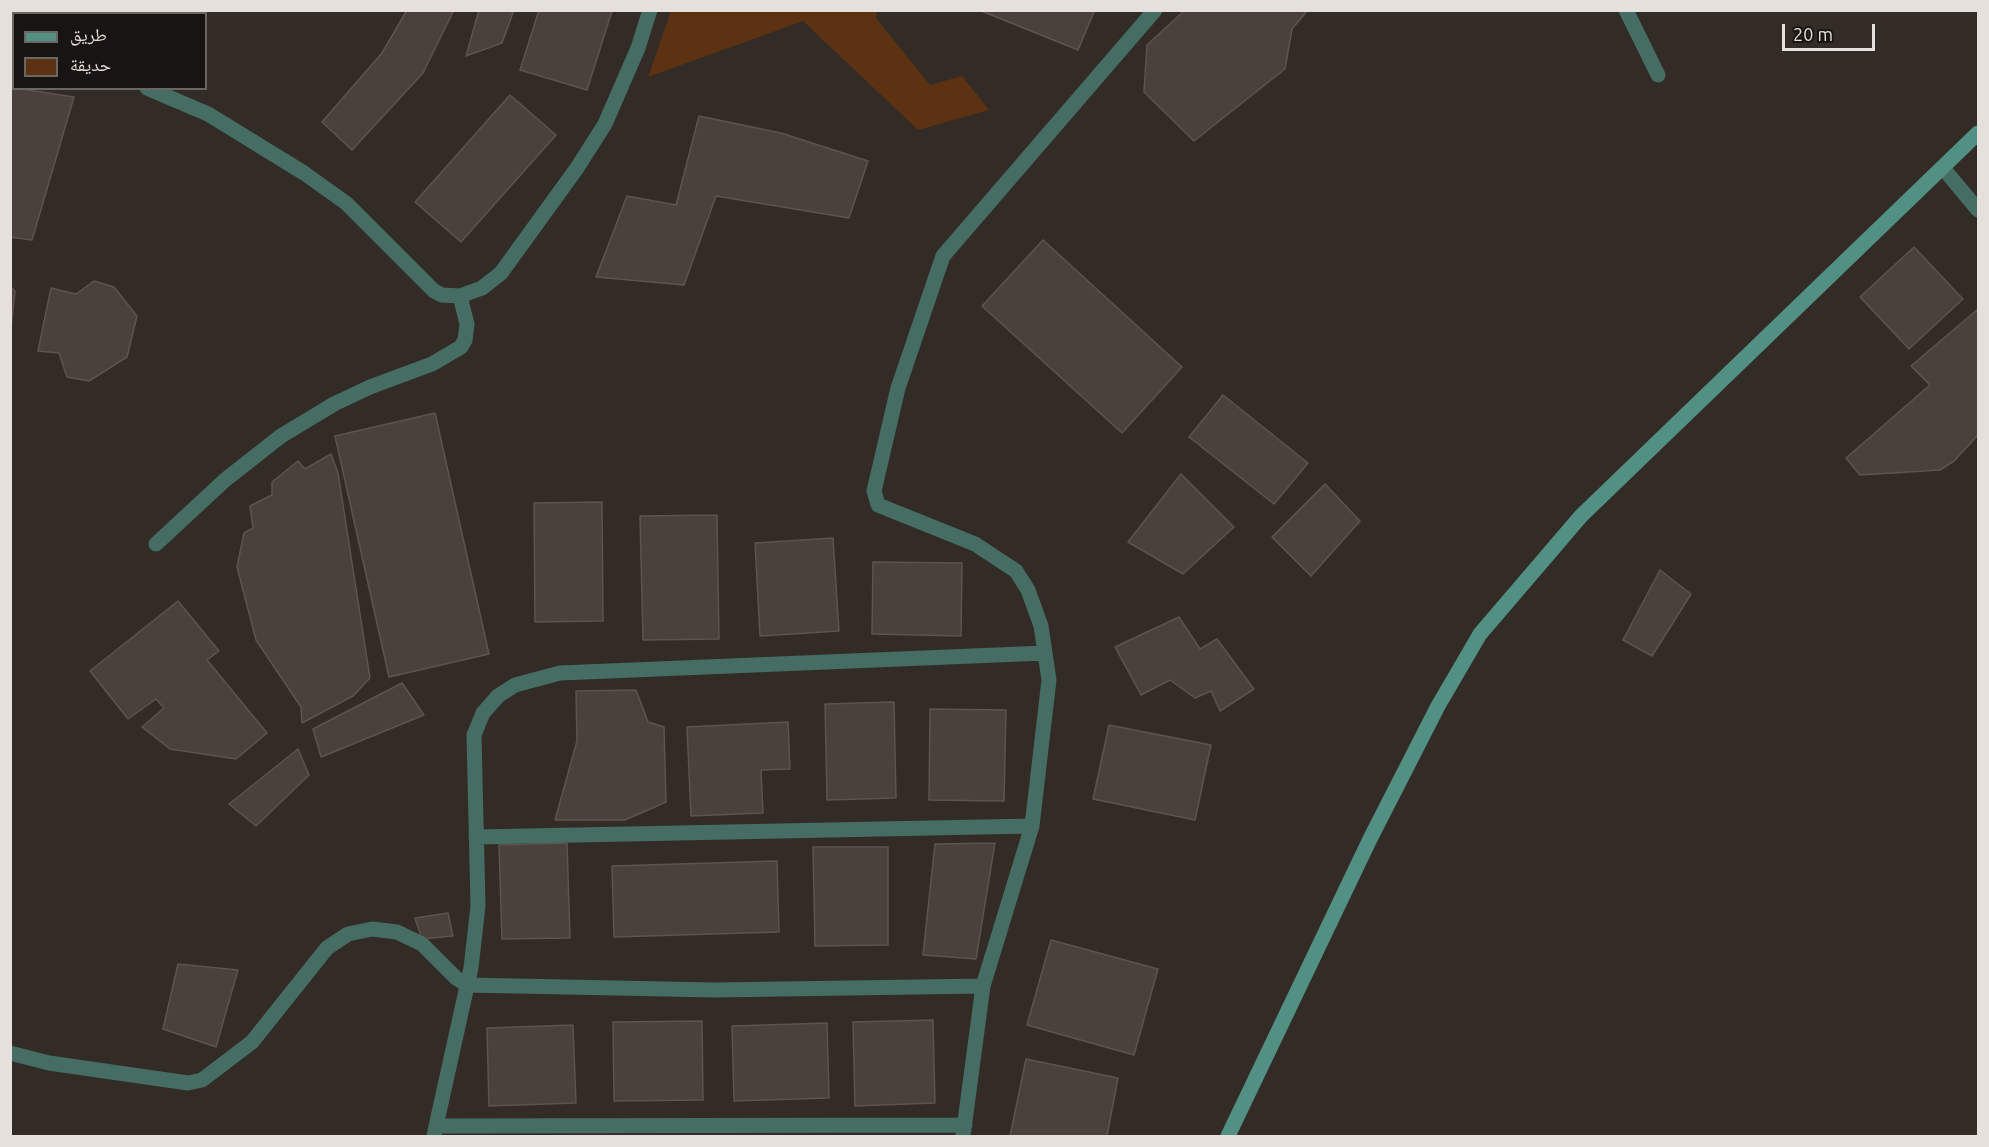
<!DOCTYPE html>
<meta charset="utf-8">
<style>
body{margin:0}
#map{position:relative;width:1989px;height:1147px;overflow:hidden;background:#332b25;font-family:Ubuntu,"Noto Naskh Arabic",sans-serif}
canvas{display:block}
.frame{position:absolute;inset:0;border:12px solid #e5e0dc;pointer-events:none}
.legend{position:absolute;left:12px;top:12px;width:195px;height:78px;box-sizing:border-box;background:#181412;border:2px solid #6a6663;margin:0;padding:8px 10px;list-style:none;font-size:18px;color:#e5e0dc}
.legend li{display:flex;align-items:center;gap:12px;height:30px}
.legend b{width:30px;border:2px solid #6a6663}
.scale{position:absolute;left:1782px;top:24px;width:93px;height:27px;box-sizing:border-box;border:3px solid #e5e0dc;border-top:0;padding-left:8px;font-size:18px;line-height:21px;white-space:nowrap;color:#e5e0dc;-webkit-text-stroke:4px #181412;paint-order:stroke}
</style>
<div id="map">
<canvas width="1989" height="1147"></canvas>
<div class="frame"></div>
<ul class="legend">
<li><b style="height:8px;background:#519083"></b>طريق</li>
<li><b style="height:16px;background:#5c3212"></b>حديقة</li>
</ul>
<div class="scale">20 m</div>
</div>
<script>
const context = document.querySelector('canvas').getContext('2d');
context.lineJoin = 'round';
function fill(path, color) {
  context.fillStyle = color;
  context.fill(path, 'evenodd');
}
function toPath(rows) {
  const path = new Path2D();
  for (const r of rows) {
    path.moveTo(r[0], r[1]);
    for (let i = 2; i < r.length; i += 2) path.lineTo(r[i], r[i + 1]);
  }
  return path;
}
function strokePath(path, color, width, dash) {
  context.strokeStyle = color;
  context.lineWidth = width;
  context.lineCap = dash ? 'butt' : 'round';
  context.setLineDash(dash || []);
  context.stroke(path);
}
fill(toPath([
 [671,11,877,11,876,18,930,85,962,76,989,110,918,130,803,21,648,77]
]), '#5c3212');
const building = toPath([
 [72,10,157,10,156,14,70,14,72,10],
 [407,10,454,10,423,73,352,150,322,122,382,53,407,10],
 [479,10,514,10,502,43,466,56,479,10],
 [539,10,612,11,587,90,520,70,539,10],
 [979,10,1089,10,1094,12,1078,50,979,10],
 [1185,10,1308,10,1292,29,1285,69,1194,141,1144,92,1147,45,1185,10],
 [10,87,74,97,32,240,10,237,10,87],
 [510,95,556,135,461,242,415,202,510,95],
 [699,116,781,133,868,161,849,218,716,196,684,285,596,277,627,196,676,205,699,116],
 [1043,240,1182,367,1122,433,982,306,1043,240],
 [1914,247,1963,299,1909,349,1860,297,1914,247],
 [94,281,114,287,137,316,127,357,89,381,67,377,59,353,38,351,51,288,76,294,94,281],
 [10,286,15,291,10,338,10,286],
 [1978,309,1978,435,1954,461,1940,470,1860,475,1846,458,1930,385,1911,366,1978,309],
 [1223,395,1308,463,1274,504,1189,437,1223,395],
 [435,413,489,654,389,677,335,436,435,413],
 [331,454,338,473,370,678,353,696,302,723,301,707,256,640,237,567,244,533,253,528,250,506,272,495,272,482,298,461,305,469,331,454],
 [1181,474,1234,527,1183,574,1128,542,1181,474],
 [1325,484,1360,521,1311,576,1272,537,1325,484],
 [602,502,603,621,535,622,534,503,602,502],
 [717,515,719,639,643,640,640,516,717,515],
 [833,538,839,631,760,636,755,543,833,538],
 [873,562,962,563,961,636,872,634,873,562],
 [1660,570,1691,594,1652,656,1623,640,1660,570],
 [178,601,219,651,207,660,267,733,236,759,170,749,142,727,164,708,156,699,128,719,90,671,178,601],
 [1179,617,1200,649,1217,639,1254,689,1220,711,1211,691,1195,698,1170,680,1141,695,1115,647,1179,617],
 [402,683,424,715,321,757,313,729,402,683],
 [636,690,648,722,664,727,666,802,625,820,555,820,577,741,576,691,636,690],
 [894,702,896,798,827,800,825,704,894,702],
 [930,709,1006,710,1004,801,929,800,930,709],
 [788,722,790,769,761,770,763,813,691,816,687,727,788,722],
 [1109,725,1211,745,1195,820,1093,799,1109,725],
 [298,749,309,775,256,826,229,804,298,749],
 [567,843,570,938,502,939,499,845,567,843],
 [995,843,976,959,923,955,935,844,995,843],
 [813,847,888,847,888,945,815,946,813,847],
 [777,861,779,932,614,937,612,866,777,861],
 [448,913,453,936,422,939,415,918,448,913],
 [1051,940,1158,969,1134,1055,1027,1025,1051,940],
 [178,964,238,970,216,1047,163,1029,178,964],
 [933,1020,935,1103,855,1106,853,1022,933,1020],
 [702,1021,703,1100,614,1101,613,1022,702,1021],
 [827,1023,829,1098,734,1101,732,1026,827,1023],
 [573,1025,576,1103,489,1106,487,1028,573,1025],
 [1026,1059,1118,1078,1107,1136,1010,1136,1026,1059]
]);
fill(building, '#4b413c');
strokePath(building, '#5e544e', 1.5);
strokePath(toPath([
 [1626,10,1658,75],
 [1943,168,1978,210]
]), '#466d64', 15);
strokePath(toPath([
 [147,88,208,114,304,173,346,203,434,291,442,295,460,296,482,288,501,273,577,168,605,124,638,48,650,10],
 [156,544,225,480,281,436,334,404,370,387,432,364,461,347,465,340,467,324,460,296],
 [476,837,1032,826],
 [10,1053,49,1063,188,1083,202,1080,252,1042,327,948,348,934,372,929,397,932,422,944,456,978,467,985,715,990,983,986],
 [436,1126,471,968,478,906,474,735,483,713,498,696,515,685,560,673,1045,653],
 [434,1136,436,1126,965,1125],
 [963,1136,983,986,1032,826,1049,680,1041,626,1028,590,1016,571,975,544,878,505,874,491,898,388,943,256,1155,10]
]), '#466d64', 15);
strokePath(toPath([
 [28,14,29,10],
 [10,42,14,37],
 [1228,1136,1370,839,1438,706,1480,634,1581,516,1978,133]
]), '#519083', 15);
</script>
